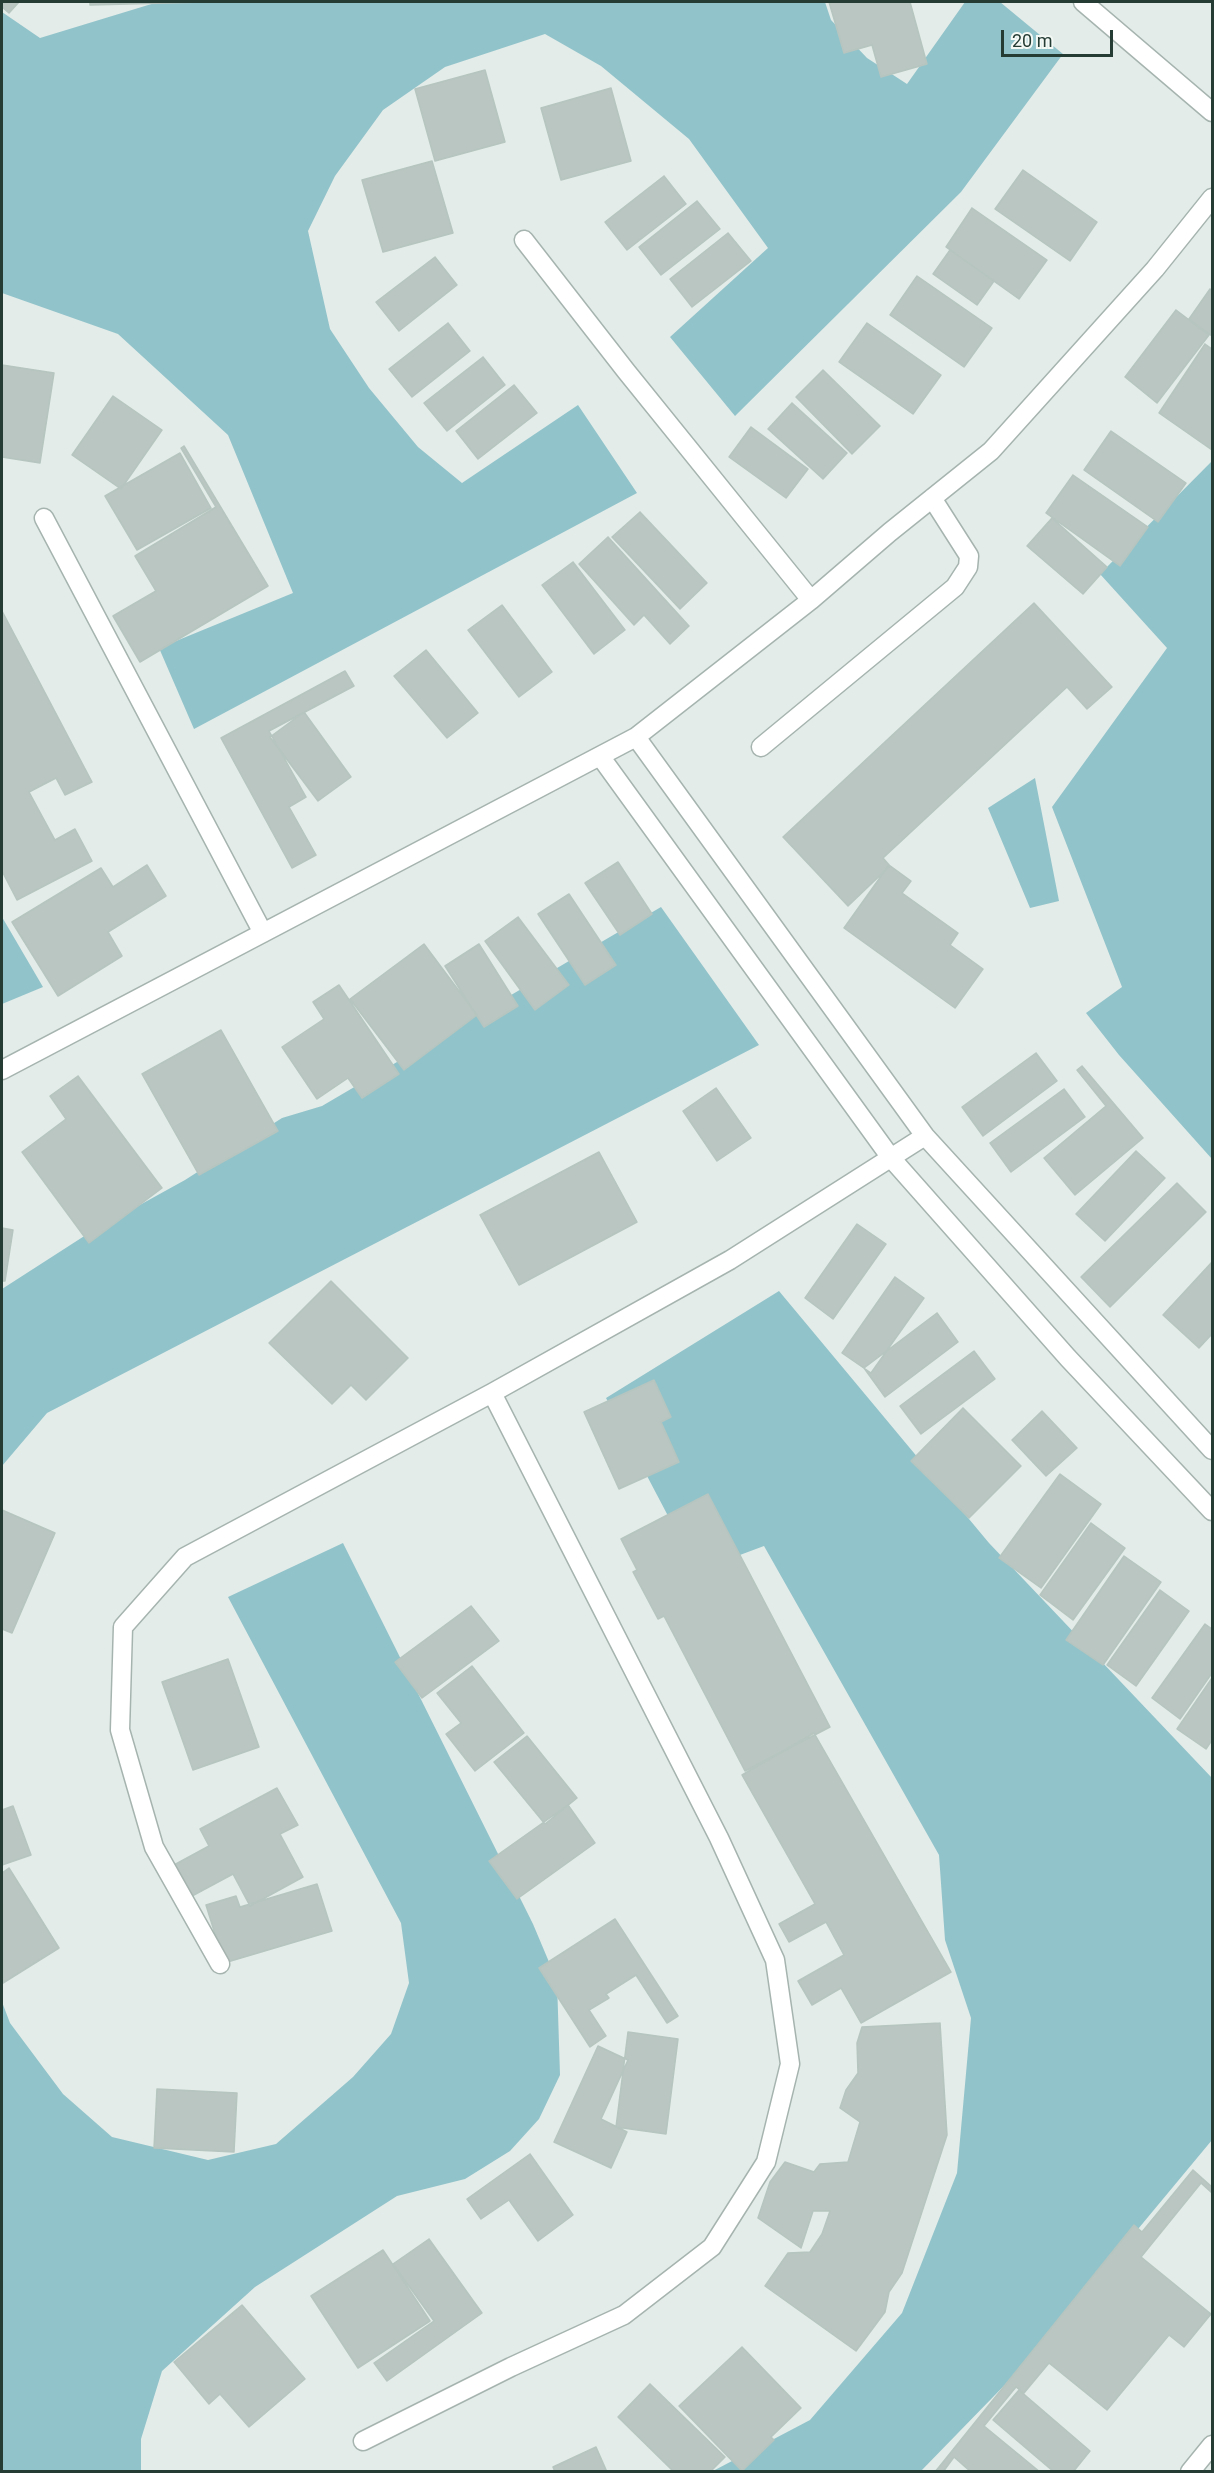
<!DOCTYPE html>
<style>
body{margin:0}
#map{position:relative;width:1214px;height:2473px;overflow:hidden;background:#e3ece8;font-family:Roboto,sans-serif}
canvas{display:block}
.frame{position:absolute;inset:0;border:3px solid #253c35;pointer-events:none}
.scale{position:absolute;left:1001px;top:30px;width:112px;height:27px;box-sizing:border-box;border:3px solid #253c35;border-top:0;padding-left:8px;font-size:18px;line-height:21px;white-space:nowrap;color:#253c35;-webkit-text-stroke:4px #f4f9f6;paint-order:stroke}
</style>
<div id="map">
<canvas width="1214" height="2473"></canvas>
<div class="frame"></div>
<div class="scale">20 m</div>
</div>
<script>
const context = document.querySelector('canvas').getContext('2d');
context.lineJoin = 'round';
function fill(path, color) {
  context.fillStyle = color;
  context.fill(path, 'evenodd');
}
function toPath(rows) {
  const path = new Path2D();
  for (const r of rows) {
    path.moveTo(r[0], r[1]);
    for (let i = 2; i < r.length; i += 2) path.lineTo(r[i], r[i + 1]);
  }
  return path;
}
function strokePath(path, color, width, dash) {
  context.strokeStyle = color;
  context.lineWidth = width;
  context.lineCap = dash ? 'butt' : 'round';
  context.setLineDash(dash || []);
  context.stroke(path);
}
fill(toPath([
 [158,2,825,2,831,20,867,58,907,84,965,2,1000,2,1063,54,961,192,735,416,670,337,768,248,689,139,601,66,545,34,445,67,383,110,335,176,308,231,330,329,369,388,418,447,462,483,578,405,637,493,194,729,159,648,293,593,228,435,118,334,2,293,2,12,40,38],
 [1212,461,1212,1159,1119,1055,1086,1013,1122,987,1052,807,1167,648,1100,574],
 [1035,778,1059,901,1030,908,988,808],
 [661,907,759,1045,47,1413,2,1466,2,1289,89,1233,185,1180,282,1118,322,1106],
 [2,917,43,987,2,1004],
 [779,1291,989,1543,1212,1778,1212,2140,1030,2359,921,2471,713,2471,810,2420,902,2313,957,2173,971,2018,945,1940,939,1855,764,1546,697,1571,606,1398],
 [343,1543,533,1924,557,1981,560,2075,539,2119,510,2151,465,2179,397,2196,255,2287,162,2371,141,2439,141,2471,2,2471,2,2002,10,2023,63,2094,112,2137,208,2160,276,2144,353,2077,391,2034,409,1983,401,1923,228,1597]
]), '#91c3cb');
const building = toPath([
 [2,2,19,2,9,13,2,7,2,2],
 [90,2,206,2,90,5,90,2],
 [829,2,910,2,927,64,881,77,872,45,844,53,829,2],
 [485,70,505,142,435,161,415,89,485,70],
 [611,88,631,161,561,180,541,108,611,88],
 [432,161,453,233,383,252,362,180,432,161],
 [1023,170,1097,222,1070,261,995,209,1023,170],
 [664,176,686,204,627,250,605,222,664,176],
 [697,201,720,229,661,275,639,247,697,201],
 [972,208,1047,260,1019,299,946,247,972,208],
 [728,233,751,261,692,307,670,279,728,233],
 [950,250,994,281,977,305,933,274,950,250],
 [435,257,457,285,399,331,376,302,435,257],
 [917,276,992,328,964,367,890,315,917,276],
 [1210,289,1212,291,1212,336,1189,319,1210,289],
 [1176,310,1209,335,1157,403,1125,377,1176,310],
 [448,323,470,351,412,397,389,369,448,323],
 [867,323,941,375,913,414,839,362,867,323],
 [1205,344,1212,349,1212,450,1159,413,1205,344],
 [483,357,505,385,447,431,424,403,483,357],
 [2,365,54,373,40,463,2,457,2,365],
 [823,370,880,426,852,454,796,397,823,370],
 [514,385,537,413,478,459,456,431,514,385],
 [113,396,162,430,121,489,72,455,113,396],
 [792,403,847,453,823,479,768,429,792,403],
 [751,427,808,469,786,498,729,457,751,427],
 [1111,431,1186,483,1158,522,1084,470,1111,431],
 [184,446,268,586,140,662,113,616,156,591,135,556,216,507,181,448,184,446],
 [180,453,211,508,137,550,105,496,180,453],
 [1073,475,1148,527,1120,566,1046,513,1073,475],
 [640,512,707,583,680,609,612,537,640,512],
 [1052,518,1107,567,1083,594,1027,546,1052,518],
 [608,537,689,626,670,644,644,615,634,625,579,564,608,537],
 [573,562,625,630,594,654,542,585,573,562],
 [1034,603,1112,687,1087,709,1067,687,883,858,890,866,848,906,783,837,1034,603],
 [502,605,552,672,519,697,468,630,502,605],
 [2,611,92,782,65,795,56,778,29,792,55,840,75,829,92,861,17,900,2,871,2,611],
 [426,650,478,713,447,738,394,676,426,650],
 [345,671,354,686,269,731,306,797,289,807,316,855,292,868,221,738,345,671],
 [304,712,351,777,318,801,270,737,304,712],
 [618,862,652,914,620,935,585,883,618,862],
 [147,865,166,896,108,932,122,956,58,996,12,922,101,868,113,887,147,865],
 [889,865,911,881,902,893,958,933,950,945,983,969,955,1008,844,928,889,865],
 [569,894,616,965,585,985,538,914,569,894],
 [518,917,569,985,535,1010,485,941,518,917],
 [424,944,477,1015,404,1070,350,999,424,944],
 [479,944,518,1006,484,1027,445,966,479,944],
 [339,985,399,1074,362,1098,348,1078,317,1099,282,1047,324,1019,313,1002,339,985],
 [221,1030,278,1131,199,1175,142,1074,221,1030],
 [1036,1053,1057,1081,983,1136,962,1107,1036,1053],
 [1082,1066,1143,1138,1075,1195,1044,1158,1106,1106,1077,1070,1082,1066],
 [78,1076,162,1188,89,1243,22,1152,66,1119,50,1096,78,1076],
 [716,1088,751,1138,717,1161,683,1111,716,1088],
 [1064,1089,1085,1117,1011,1172,990,1143,1064,1089],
 [1136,1151,1165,1178,1105,1241,1076,1214,1136,1151],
 [599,1152,637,1222,519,1285,480,1215,599,1152],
 [1177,1183,1206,1212,1110,1307,1081,1277,1177,1183],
 [857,1224,886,1244,833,1319,805,1298,857,1224],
 [2,1228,13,1230,5,1281,2,1281,2,1228],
 [1212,1262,1212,1334,1199,1348,1163,1315,1212,1262],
 [895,1277,924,1298,871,1373,842,1353,895,1277],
 [331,1281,408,1358,366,1400,351,1385,332,1404,269,1343,331,1281],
 [937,1313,958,1342,885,1397,864,1368,937,1313],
 [974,1351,995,1379,921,1434,900,1406,974,1351],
 [654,1380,671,1417,661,1422,679,1462,619,1489,584,1412,654,1380],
 [963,1408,1021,1466,969,1518,911,1461,963,1408],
 [1042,1411,1077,1448,1046,1476,1012,1440,1042,1411],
 [1060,1474,1101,1504,1041,1588,999,1558,1060,1474],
 [708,1494,830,1727,745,1771,664,1616,658,1619,633,1572,637,1570,621,1539,708,1494],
 [2,1510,55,1533,12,1633,2,1629,2,1510],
 [1091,1523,1125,1548,1073,1620,1040,1595,1091,1523],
 [1124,1556,1161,1582,1103,1665,1066,1640,1124,1556],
 [1160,1590,1189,1611,1136,1686,1107,1665,1160,1590],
 [471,1606,499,1641,422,1698,395,1662,471,1606],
 [1205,1624,1212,1629,1212,1673,1180,1719,1152,1698,1205,1624],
 [228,1659,259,1747,193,1770,162,1682,228,1659],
 [472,1666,524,1733,475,1771,446,1734,461,1723,437,1693,472,1666],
 [1212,1678,1212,1740,1206,1749,1177,1729,1212,1678],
 [814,1733,951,1972,861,2023,841,1988,812,2005,798,1981,844,1955,826,1922,789,1942,779,1924,815,1904,742,1775,814,1733],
 [527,1736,577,1798,545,1824,494,1762,527,1736],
 [277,1788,298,1825,280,1834,303,1877,250,1906,233,1874,192,1896,174,1865,209,1846,200,1829,277,1788],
 [568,1805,595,1843,517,1899,489,1861,568,1805],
 [13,1806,31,1855,2,1865,2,1810,13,1806],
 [9,1868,59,1948,3,1983,2,1873,9,1868],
 [317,1884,332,1931,224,1963,206,1905,236,1896,240,1907,317,1884],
 [615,1919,678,2016,667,2023,636,1975,606,1994,609,1998,589,2010,606,2036,590,2047,539,1968,615,1919],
 [940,2023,947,2135,902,2273,889,2292,885,2312,856,2351,765,2286,788,2253,810,2252,822,2234,830,2211,813,2211,801,2248,758,2218,770,2182,785,2162,814,2172,820,2164,848,2162,860,2122,840,2108,846,2090,858,2073,857,2043,862,2027,940,2023],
 [628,2032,678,2039,666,2134,616,2127,628,2032],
 [598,2046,628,2060,601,2119,627,2132,611,2168,554,2142,598,2046],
 [157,2089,237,2093,234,2152,154,2148,157,2089],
 [530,2154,573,2215,538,2241,509,2200,481,2219,467,2199,530,2154],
 [1193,2170,1212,2187,1212,2193,1201,2183,1141,2257,1211,2314,1184,2347,1169,2335,1107,2410,1049,2363,1024,2393,1016,2387,984,2426,1040,2472,971,2472,954,2457,943,2472,935,2472,1134,2225,1142,2232,1193,2170],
 [429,2239,482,2313,387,2381,374,2363,434,2321,393,2264,429,2239],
 [383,2250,430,2321,358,2368,311,2296,383,2250],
 [242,2305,305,2379,249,2427,220,2394,209,2404,174,2362,242,2305],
 [742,2347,801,2408,771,2437,774,2440,742,2471,679,2406,742,2347],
 [650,2384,725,2457,710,2472,674,2472,618,2417,650,2384],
 [1019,2390,1090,2451,1073,2472,1054,2472,993,2420,1019,2390],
 [596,2447,607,2472,555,2472,553,2467,596,2447]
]);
fill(building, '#b9c6c1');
strokePath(building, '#b6c5bf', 1.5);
const minor = toPath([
 [1083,2,1212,112],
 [524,240,626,371,811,600],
 [44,518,263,933],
 [636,737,925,1136,1212,1450],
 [761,747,955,587,968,567,969,556,932,498],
 [600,756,891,1158,1068,1358,1212,1511],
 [2,1070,636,737,811,600,890,532,991,451,1155,269,1212,198],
 [220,1964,154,1847,120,1730,123,1627,185,1557,492,1393,730,1260,925,1136],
 [363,2441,511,2367,624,2315,712,2247,766,2162,790,2064,775,1960,719,1838,492,1393],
 [1190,2472,1212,2445]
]);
strokePath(minor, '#a6b4af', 21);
strokePath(minor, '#fff', 18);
</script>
